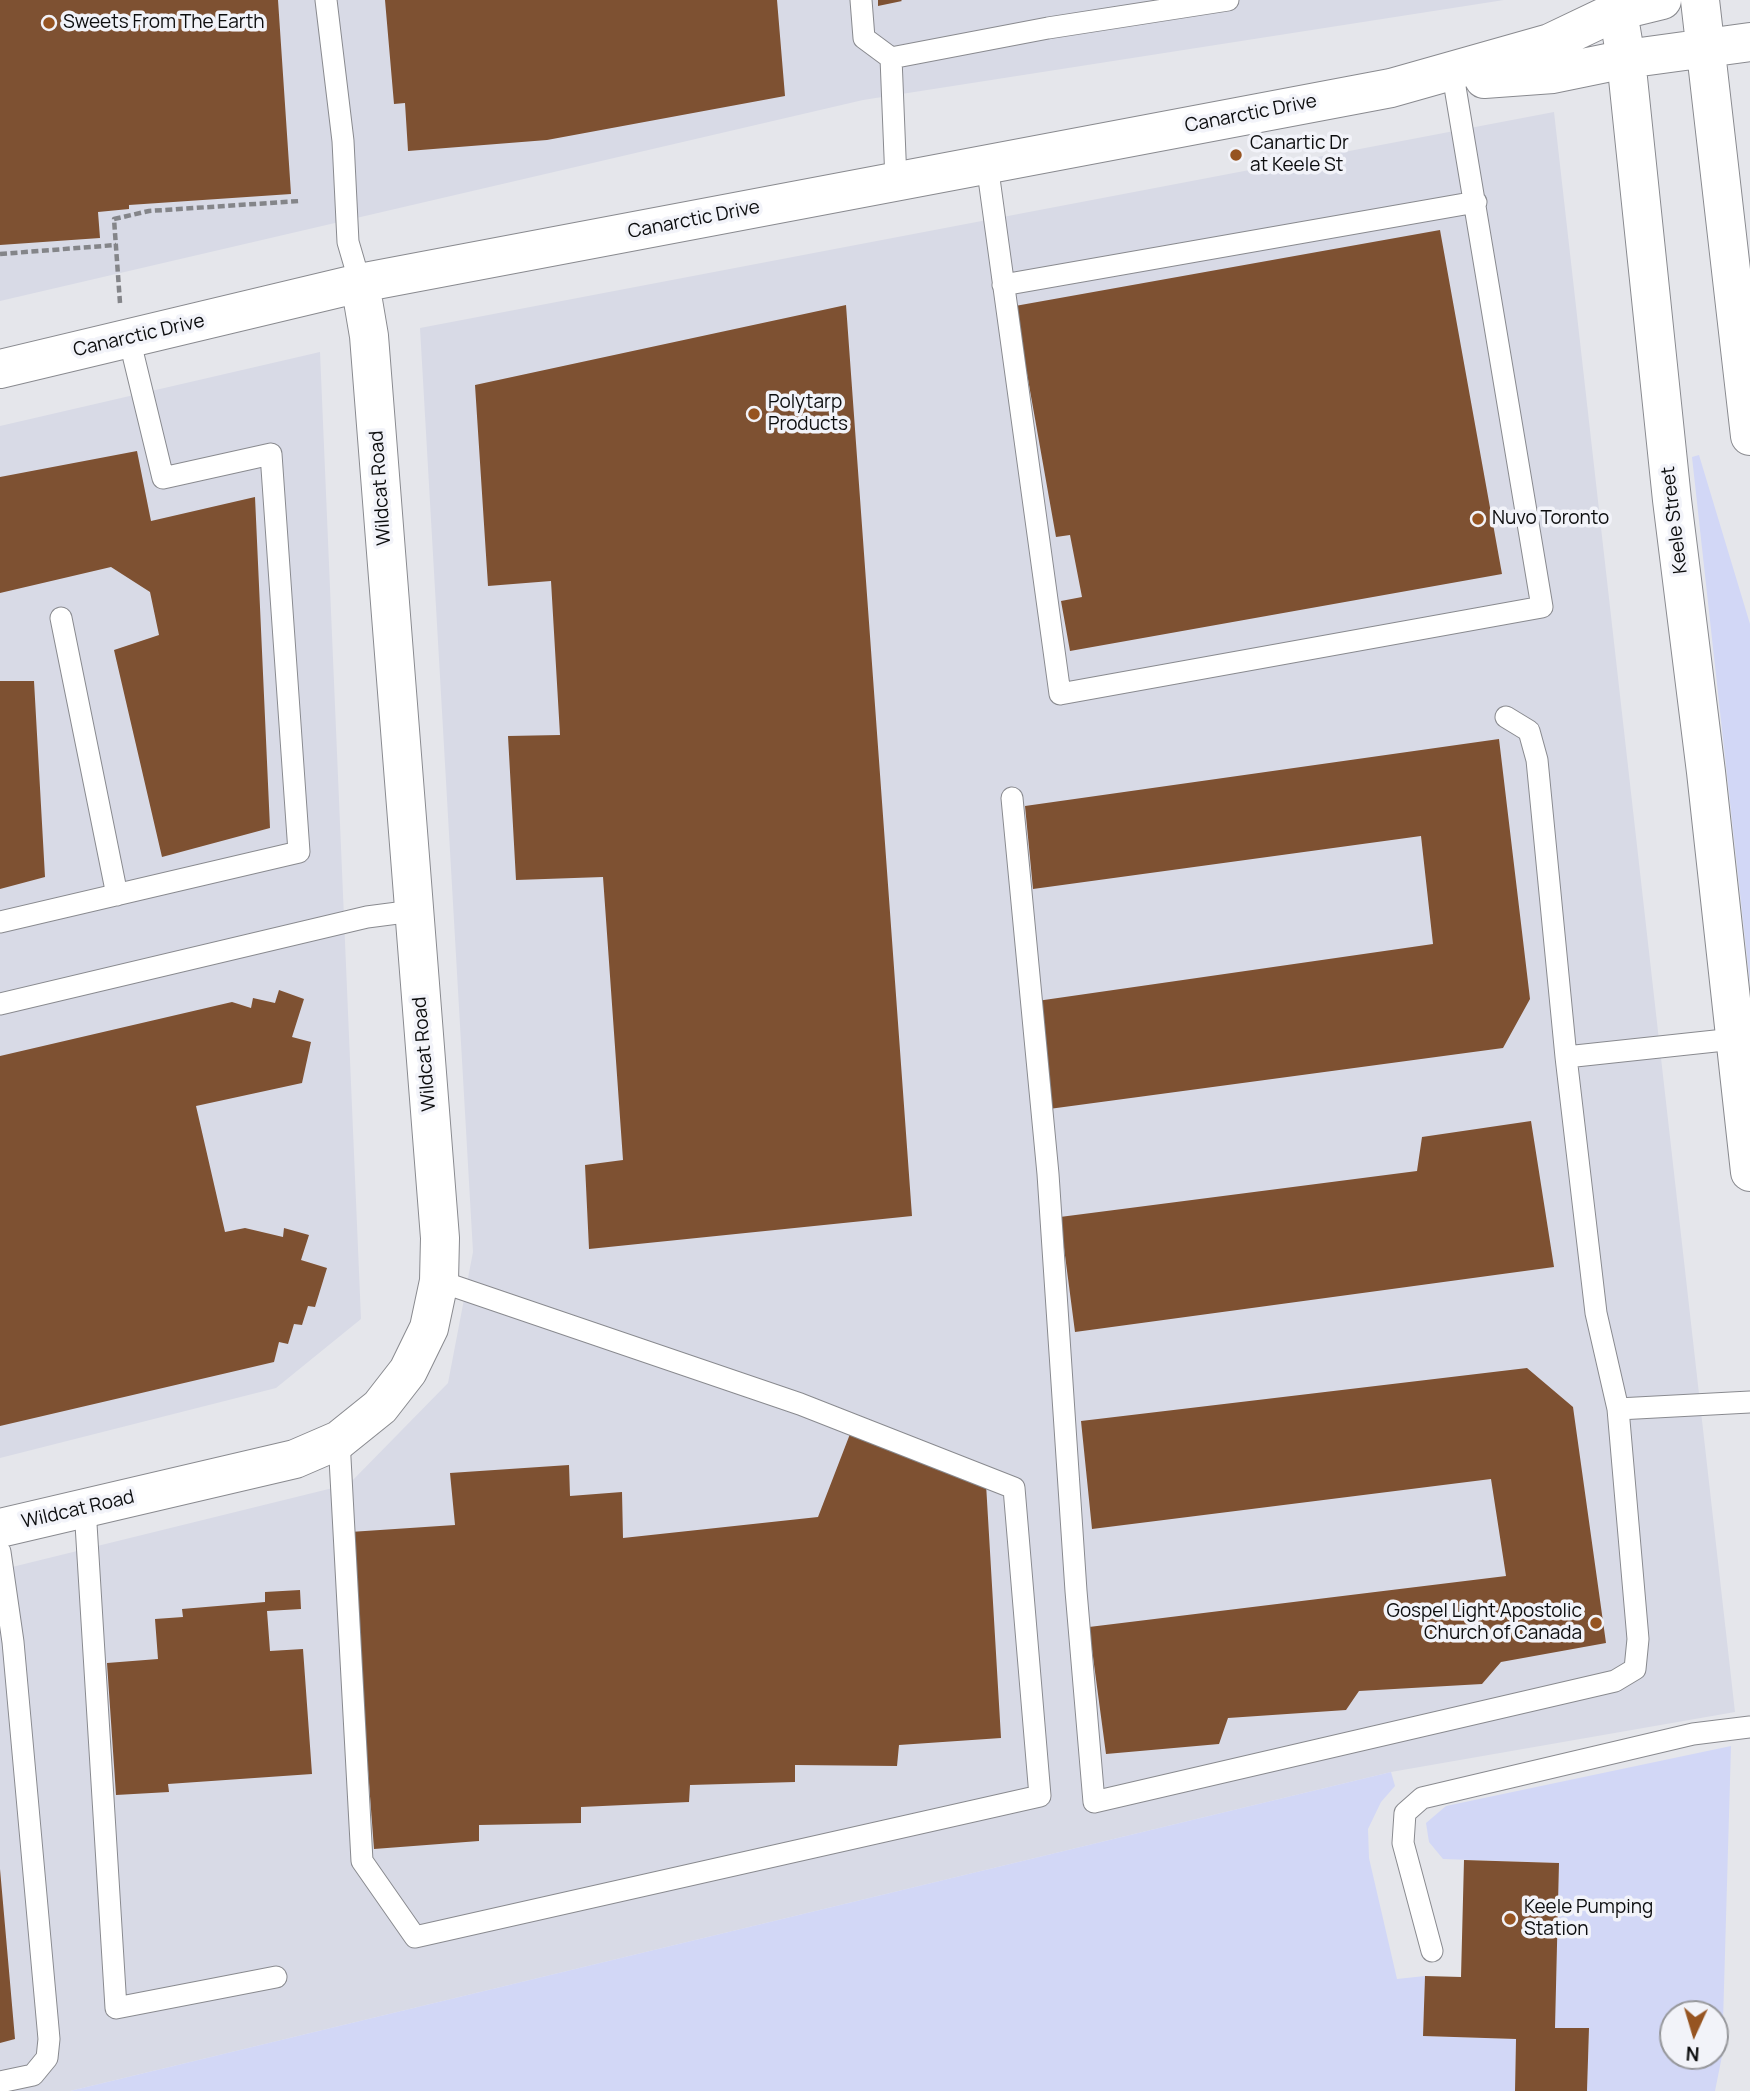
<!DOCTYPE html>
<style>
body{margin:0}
#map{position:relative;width:1750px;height:2091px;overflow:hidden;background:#e5e6eb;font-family:Manrope,sans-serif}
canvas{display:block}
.north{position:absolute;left:1659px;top:2000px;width:70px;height:70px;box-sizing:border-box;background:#f2f3f9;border:2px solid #96979b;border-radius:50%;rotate:184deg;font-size:19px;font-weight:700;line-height:28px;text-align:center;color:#0c0d0e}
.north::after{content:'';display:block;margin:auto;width:24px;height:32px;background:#965421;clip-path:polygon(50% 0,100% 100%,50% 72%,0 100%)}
</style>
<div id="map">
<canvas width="1750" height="2091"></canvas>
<div class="north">N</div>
</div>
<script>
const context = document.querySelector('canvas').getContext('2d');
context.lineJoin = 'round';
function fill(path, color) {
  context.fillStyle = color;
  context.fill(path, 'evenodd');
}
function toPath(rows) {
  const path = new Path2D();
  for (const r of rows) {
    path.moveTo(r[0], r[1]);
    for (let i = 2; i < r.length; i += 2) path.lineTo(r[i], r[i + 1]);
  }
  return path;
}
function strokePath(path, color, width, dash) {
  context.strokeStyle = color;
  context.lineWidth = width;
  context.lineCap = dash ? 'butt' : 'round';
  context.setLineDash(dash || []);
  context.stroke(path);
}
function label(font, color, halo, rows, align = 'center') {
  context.font = font + ' Manrope,sans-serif';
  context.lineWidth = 7;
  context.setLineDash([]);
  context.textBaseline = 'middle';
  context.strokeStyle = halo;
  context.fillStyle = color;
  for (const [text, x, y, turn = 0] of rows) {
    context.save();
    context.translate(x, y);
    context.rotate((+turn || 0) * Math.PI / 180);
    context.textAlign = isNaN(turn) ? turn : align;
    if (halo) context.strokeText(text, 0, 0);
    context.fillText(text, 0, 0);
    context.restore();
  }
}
fill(toPath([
 [0,0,1504,0,863,100,0,301],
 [1554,112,1735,1712,1391,1772,70,2091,0,2091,0,1570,349,1484,448,1383,473,1252,420,328],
 [320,352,361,1319,276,1388,0,1458,0,426]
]), '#d8dae6');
fill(toPath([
 [1699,455,1750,624,1750,984,1692,457],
 [1731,1746,1722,2056,1715,2091,1587,2091,1589,2029,1555,2028,1559,1863,1443,1859,1429,1842,1426,1823,1446,1806],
 [1673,2014,1715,2014,1715,2056,1673,2056],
 [1391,1772,1395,1786,1381,1802,1368,1829,1369,1858,1397,1979,1425,1976,1423,2036,1516,2039,1515,2091,70,2091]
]), '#d2d7f6');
fill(toPath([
 [0,0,278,0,291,194,129,205,129,209,98,212,100,238,0,245],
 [385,0,777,0,785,96,547,140,408,151,405,103,394,104],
 [878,0,901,0,902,1,878,6],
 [1440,230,1502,574,1070,651,1061,601,1082,597,1070,535,1056,537,1015,306],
 [846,305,912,1216,589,1249,585,1165,623,1160,603,877,516,880,508,736,560,735,551,581,488,586,475,385],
 [137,451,151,521,255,497,270,828,162,857,114,650,159,635,150,592,111,567,0,593,0,477],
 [0,681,34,681,45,877,0,889],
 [1499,739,1530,999,1503,1048,1049,1109,1037,1001,1433,944,1421,836,1033,889,1025,806],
 [279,990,304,999,292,1037,311,1042,302,1083,196,1106,225,1232,245,1228,283,1237,284,1228,309,1235,301,1260,327,1268,315,1307,308,1306,302,1325,294,1324,288,1344,279,1342,274,1362,0,1426,0,1056,232,1002,251,1008,253,998,275,1003],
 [1531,1121,1554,1267,1075,1332,1060,1217,1417,1171,1422,1137],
 [1527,1368,1573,1407,1606,1643,1501,1662,1482,1684,1359,1691,1346,1710,1228,1718,1219,1744,1106,1754,1089,1627,1506,1576,1491,1479,1092,1529,1081,1421],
 [850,1434,986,1484,1001,1738,899,1745,897,1766,795,1765,795,1782,690,1785,689,1802,581,1807,581,1823,479,1825,479,1841,374,1849,350,1532,455,1525,450,1473,569,1465,570,1496,622,1492,623,1538,818,1517],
 [300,1590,301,1609,267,1611,270,1651,303,1649,312,1774,168,1784,169,1792,116,1795,107,1663,158,1659,155,1619,183,1617,182,1609,265,1602,265,1592],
 [1464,1860,1559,1863,1555,2028,1589,2028,1587,2091,1515,2091,1516,2039,1423,2036,1425,1976,1461,1977],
 [0,1869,15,2039,0,2043]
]), '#7e5132');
const lane = toPath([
 [326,0,343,141,348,242,360,283],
 [861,0,864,38,891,58],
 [987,164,1060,694,1542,607,1454,81],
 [896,181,891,58,1048,28,1228,0],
 [1003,285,1476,202],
 [61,618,117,895],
 [1506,717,1529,731,1537,760,1566,1057],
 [1012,798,1048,1174,1076,1591,1094,1802,1615,1681,1635,1669,1638,1639,1618,1409,1750,1402],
 [0,922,299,852,271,454,163,478,129,338],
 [0,1004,367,917,413,911],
 [1618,1409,1596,1313,1566,1057,1734,1039],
 [339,1440,362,1861,415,1937,1040,1796,1014,1488,800,1404,439,1281],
 [85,1508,116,2008,276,1977],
 [0,1552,13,1642,49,2039,47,2058,33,2075,0,2082],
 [1432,1951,1403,1843,1405,1813,1422,1798,1693,1734,1750,1727]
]);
const street = toPath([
 [1484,79,1553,74,1626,59],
 [0,369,360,283,1391,88,1550,43,1617,11],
 [0,1528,295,1459,339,1440,380,1407,408,1371,429,1328,439,1281,440,1238,369,336,360,283]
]);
const secondary = toPath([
 [1616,0,1626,59,1672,500,1706,772,1750,1172],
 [1700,0,1750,436],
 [1617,11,1662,0],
 [1626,59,1750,42]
]);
strokePath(lane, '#898a8f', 23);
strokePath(street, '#898a8f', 40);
strokePath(secondary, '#898a8f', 40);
strokePath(toPath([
 [0,254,116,245],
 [120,303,114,219,149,211,300,201]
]), '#848589', 4.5, [7, 3.5]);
strokePath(lane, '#fff', 21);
strokePath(street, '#fff', 38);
strokePath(secondary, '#fff', 38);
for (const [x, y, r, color] of [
 [49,23,7,"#965421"],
 [1236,155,7,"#965421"],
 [754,414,7,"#965421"],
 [1478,519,7,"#965421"],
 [1596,1623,7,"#965421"],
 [1510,1919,7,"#965421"]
]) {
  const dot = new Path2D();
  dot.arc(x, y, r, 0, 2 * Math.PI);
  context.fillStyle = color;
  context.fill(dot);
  strokePath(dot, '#f2f3f9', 2.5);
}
label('19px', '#0c0d0e', '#f2f3f9', [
 ["Sweets From The Earth",63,23],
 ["Canartic Dr",1250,144],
 ["at Keele St",1250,166],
 ["Polytarp",768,403],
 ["Products",768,425],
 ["Nuvo Toronto",1492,519],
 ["Gospel Light Apostolic",1582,1612,"right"],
 ["Church of Canada",1582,1634,"right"],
 ["Keele Pumping",1524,1908],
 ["Station",1524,1930]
], 'left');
label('19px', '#0c0d0e', '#f2f3f9', [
 ["Canarctic Drive",1251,114,-11],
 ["Canarctic Drive",694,220,-11],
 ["Canarctic Drive",139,336,-13],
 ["Wildcat Road",381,488,-94],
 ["Keele Street",1675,520,-97],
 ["Wildcat Road",425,1054,-95],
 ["Wildcat Road",78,1510,-13]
]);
</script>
